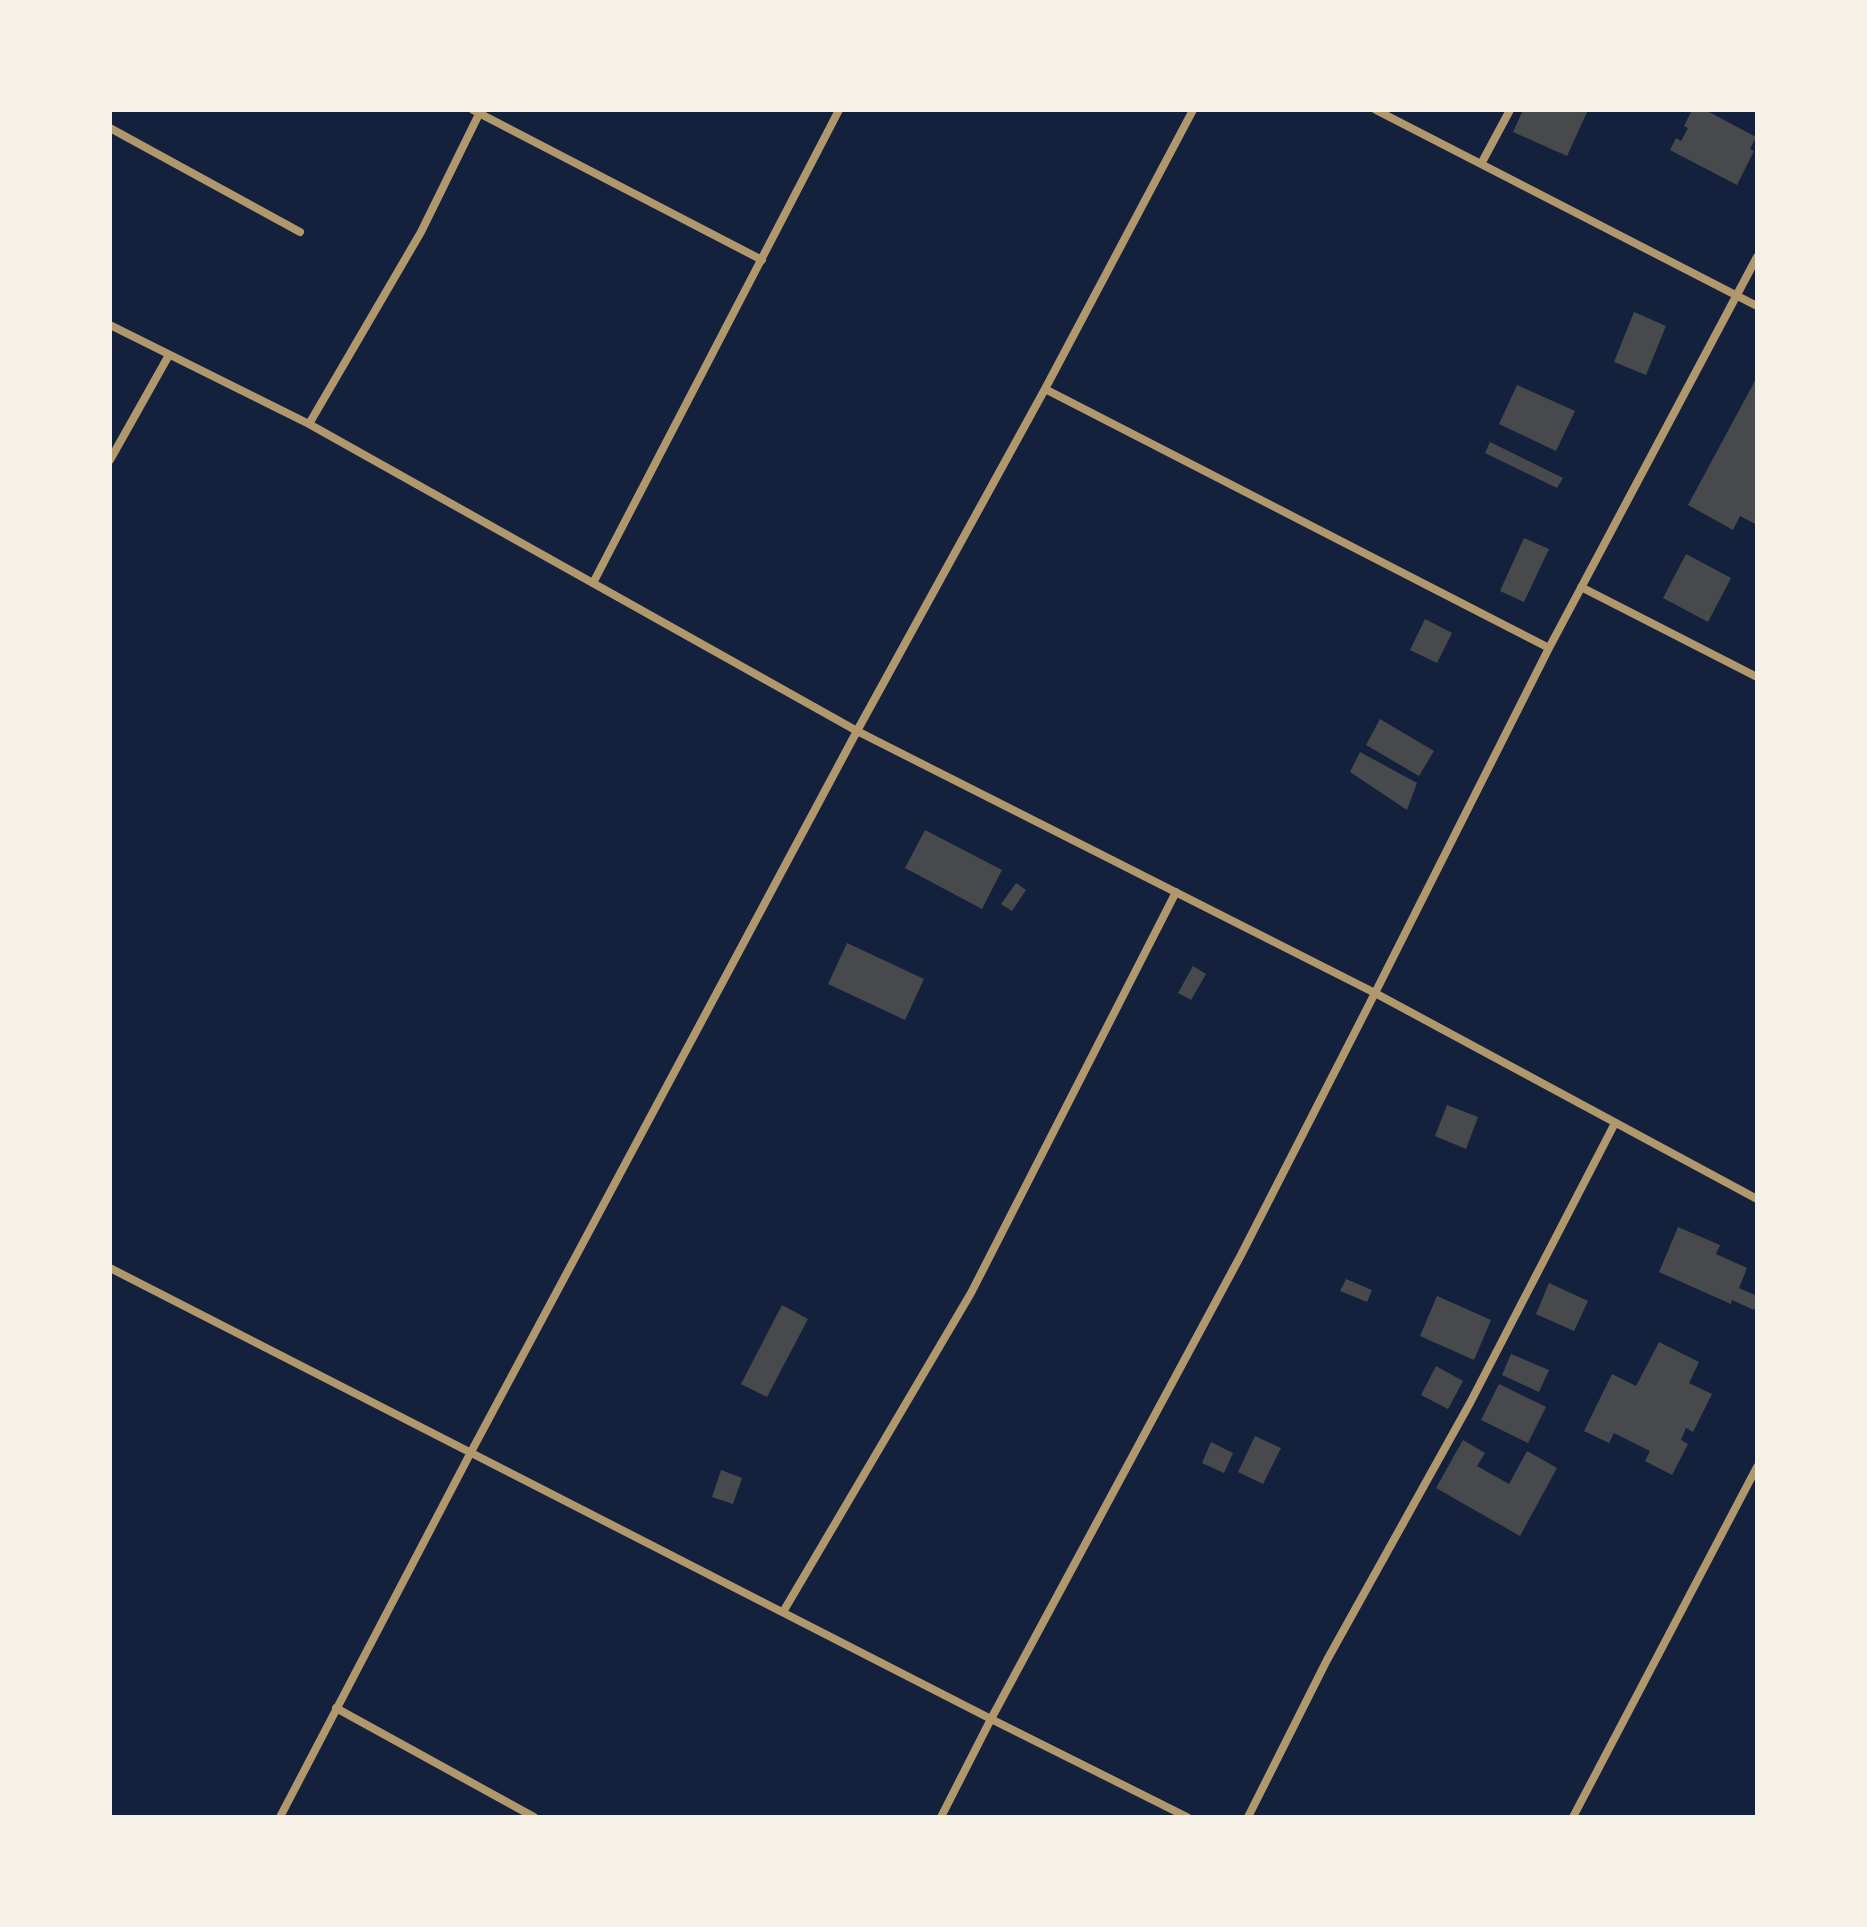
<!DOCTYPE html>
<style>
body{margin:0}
#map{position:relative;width:1867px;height:1927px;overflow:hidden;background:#14213d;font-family:"Nunito Sans",sans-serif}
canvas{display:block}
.frame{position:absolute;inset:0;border:112px solid #f6f1e7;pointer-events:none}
</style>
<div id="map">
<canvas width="1867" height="1927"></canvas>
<div class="frame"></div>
</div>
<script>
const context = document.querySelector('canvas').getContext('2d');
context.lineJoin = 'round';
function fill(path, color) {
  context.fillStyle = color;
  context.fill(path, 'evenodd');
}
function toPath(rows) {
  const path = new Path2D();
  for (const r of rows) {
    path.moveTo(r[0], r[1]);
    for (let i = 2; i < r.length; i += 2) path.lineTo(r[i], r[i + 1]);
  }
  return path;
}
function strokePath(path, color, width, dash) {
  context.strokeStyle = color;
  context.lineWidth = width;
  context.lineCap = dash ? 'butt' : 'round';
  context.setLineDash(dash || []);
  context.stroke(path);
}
fill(toPath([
 [1523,110,1588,110,1567,156,1513,132],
 [1692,110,1710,110,1709,112,1756,137,1750,149,1754,151,1737,185,1670,150,1676,138,1681,141,1688,128,1684,126],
 [1634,312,1666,326,1646,375,1614,362],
 [1757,377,1757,525,1740,516,1733,530,1688,505],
 [1517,385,1575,411,1556,451,1499,424],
 [1490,442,1563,478,1557,488,1485,453],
 [1524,538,1549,549,1524,602,1500,591],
 [1686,554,1731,578,1708,622,1663,598],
 [1425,619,1452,633,1437,663,1410,650],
 [1380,719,1434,751,1419,776,1366,745],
 [1360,752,1417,783,1407,810,1350,772],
 [925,830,1002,870,982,909,905,868],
 [1016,883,1026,890,1012,911,1001,904],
 [847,943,924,979,905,1020,828,984],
 [1193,966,1206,974,1191,1000,1178,993],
 [1447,1105,1478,1117,1466,1149,1435,1136],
 [1678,1227,1720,1245,1716,1254,1747,1268,1739,1288,1757,1296,1757,1304,1754,1310,1732,1300,1731,1304,1659,1272],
 [1346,1279,1372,1290,1367,1302,1340,1291],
 [1549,1283,1588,1301,1574,1331,1536,1314],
 [1437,1296,1491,1320,1474,1360,1420,1336],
 [782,1305,808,1319,767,1397,741,1384],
 [1659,1342,1699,1362,1689,1383,1712,1394,1693,1432,1686,1428,1681,1440,1688,1444,1672,1475,1645,1461,1650,1451,1614,1433,1609,1443,1584,1431,1612,1374,1636,1386],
 [1511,1354,1549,1370,1539,1392,1502,1375],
 [1436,1366,1463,1381,1448,1409,1421,1395],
 [1499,1384,1546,1407,1528,1443,1481,1420],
 [1255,1436,1281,1448,1263,1484,1238,1472],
 [1463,1440,1485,1453,1477,1466,1509,1484,1527,1451,1557,1468,1520,1536,1436,1488],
 [1211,1442,1233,1453,1224,1473,1202,1463],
 [721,1470,742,1478,733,1504,712,1497]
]), '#48494c');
strokePath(toPath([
 [473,110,762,260],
 [1376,110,1757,306],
 [110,128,300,232],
 [1481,164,1510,110],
 [110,325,309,424,857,731,1375,993,1757,1199],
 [1045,389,1549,648],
 [309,424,421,232,481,110],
 [110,460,169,355],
 [593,583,839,110],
 [1581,587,1757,677],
 [110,1268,991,1719,1187,1817],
 [783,1612,971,1293,1176,892],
 [336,1708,534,1817],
 [280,1817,471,1452,857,731,1045,389,1193,110],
 [941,1817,991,1719,1241,1255,1375,993,1549,648,1757,257],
 [1248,1817,1327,1660,1470,1403,1615,1123],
 [1573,1817,1757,1467]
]), '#b1986c', 8);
</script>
